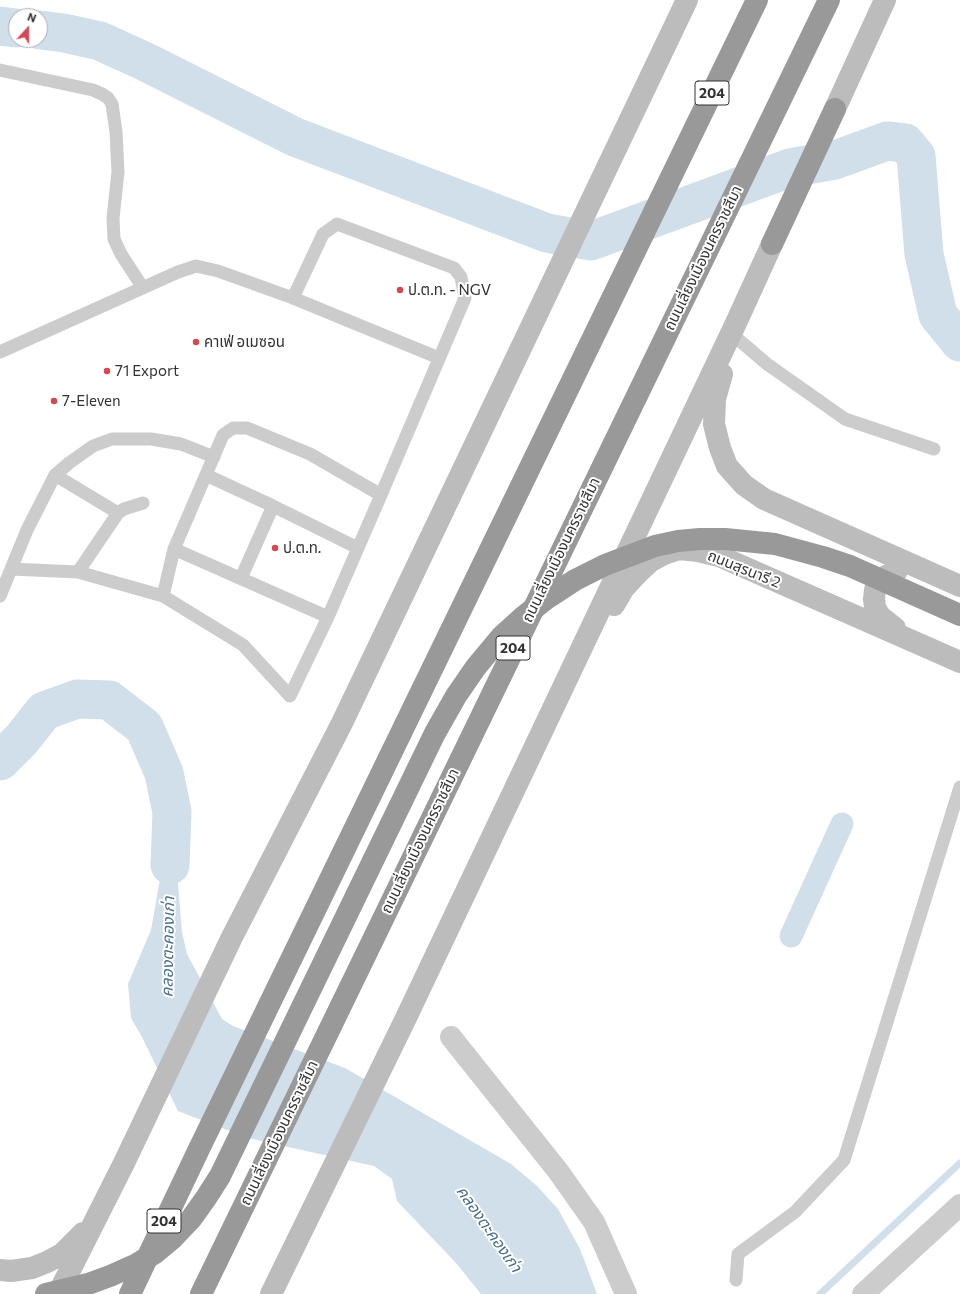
<!DOCTYPE html>
<meta charset="utf-8">
<style>
body{margin:0}
#map{position:relative;width:960px;height:1294px;overflow:hidden;background:#fff;font-family:Commissioner,sans-serif}
canvas{display:block}
.north{position:absolute;left:8px;top:8px;width:40px;height:40px;box-sizing:border-box;background:#fff;border:1px solid #adadad;border-radius:50%;rotate:21deg;font-size:11px;font-weight:700;line-height:16px;text-align:center;color:#323232}
.north::after{content:'';display:block;margin:auto;width:14px;height:18px;background:#d24a50;clip-path:polygon(50% 0,100% 100%,50% 72%,0 100%)}
</style>
<div id="map">
<canvas width="960" height="1294"></canvas>
<div class="north">N</div>
</div>
<script>
const context = document.querySelector('canvas').getContext('2d');
context.lineJoin = 'round';
function fill(path, color) {
  context.fillStyle = color;
  context.fill(path, 'evenodd');
}
function toPath(rows) {
  const path = new Path2D();
  for (const r of rows) {
    path.moveTo(r[0], r[1]);
    for (let i = 2; i < r.length; i += 2) path.lineTo(r[i], r[i + 1]);
  }
  return path;
}
function strokePath(path, color, width, dash) {
  context.strokeStyle = color;
  context.lineWidth = width;
  context.lineCap = dash ? 'butt' : 'round';
  context.setLineDash(dash || []);
  context.stroke(path);
}
function label(font, color, halo, rows, align = 'center') {
  context.font = font + ' Commissioner,"Noto Sans Thai",sans-serif';
  context.lineWidth = 4;
  context.setLineDash([]);
  context.textBaseline = 'middle';
  context.strokeStyle = halo;
  context.fillStyle = color;
  for (const [text, x, y, turn = 0] of rows) {
    context.save();
    context.translate(x, y);
    context.rotate((+turn || 0) * Math.PI / 180);
    context.textAlign = isNaN(turn) ? turn : align;
    if (halo) context.strokeText(text, 0, 0);
    context.fillText(text, 0, 0);
    context.restore();
  }
}
fill(toPath([
 [172,812,182,932,187,954,222,1019,233,1026,345,1068,511,1164,537,1186,558,1209,580,1249,597,1294,481,1294,456,1263,397,1201,392,1179,374,1166,248,1138,178,1111,142,1037,131,1018,128,984,151,930]
]), '#d0dfea');
strokePath(toPath([
 [820,1294,960,1163]
]), '#d0dfea', 7);
strokePath(toPath([
 [791,936,842,824]
]), '#d0dfea', 23);
strokePath(toPath([
 [0,26,16,28],
 [40,30,64,33,100,41,146,62,295,137,547,233,591,241,790,168,835,160,887,141,905,143,916,156,924,254,938,315,960,342],
 [0,761,22,739,44,711,77,699,109,700,144,727,164,773,172,812,170,865]
]), '#d0dfea', 39);
strokePath(toPath([
 [0,70,93,90,102,94,108,98,112,104,116,132,118,172,113,218,114,239,121,254,143,288],
 [733,335,767,364,845,419,934,449],
 [0,352,178,272,196,266,218,271,293,298,439,358],
 [55,475,118,513],
 [206,475,273,506,358,548],
 [174,549,328,617],
 [11,569,78,572,163,596,243,645,290,696,328,617,358,548,381,495,465,298,461,277,454,268,337,224,323,234,293,298],
 [78,572,118,513,124,509,143,503],
 [241,578,273,506],
 [0,596,27,530,55,475,69,463,93,446,112,439,151,439,181,444,214,457],
 [163,596,174,549,223,435,233,428,247,428,310,454,381,495],
 [736,1280,738,1254,795,1212,844,1160,960,787]
]), '#ccc', 13);
strokePath(toPath([
 [451,1037,558,1171,594,1222,626,1294],
 [863,1294,960,1205]
]), '#ccc', 22);
strokePath(toPath([
 [835,109,885,0],
 [722,374,715,399,714,424,720,448,727,466,744,485,764,499,960,586],
 [614,605,624,588,638,573,651,561,664,554,679,549,698,551,719,556,960,662],
 [895,628,880,616,875,608,874,599,875,590,879,582,886,576,897,571],
 [0,1270,11,1271,32,1268,47,1262,62,1254,83,1233],
 [58,1294,124,1163,232,937,342,723,687,0],
 [271,1294,405,1020,736,323,772,244]
]), '#bcbcbc', 22);
strokePath(toPath([
 [772,244,835,109],
 [130,1294,199,1149,757,0],
 [201,1294,829,0]
]), '#999', 22);
strokePath(toPath([
 [46,1294,88,1284,110,1276,137,1264,155,1253,173,1238,191,1219,206,1198,220,1176,435,733,456,696,476,667,501,637,523,617,546,599,575,580,605,565,655,546,678,541,700,539,725,539,775,544,823,557,850,566,960,615]
]), '#999', 22);
for (const [x, y, r, color] of [
 [400,290,4,"#d24a50"],
 [196,342,4,"#d24a50"],
 [107,371,4,"#d24a50"],
 [54,401,4,"#d24a50"],
 [275,548,4,"#d24a50"]
]) {
  const dot = new Path2D();
  dot.arc(x, y, r, 0, 2 * Math.PI);
  context.fillStyle = color;
  context.fill(dot);
  strokePath(dot, '#fff', 1.5);
}
for (const [x, y, w] of [
 [712,93,34],
 [513,648,34],
 [164,1221,34]
]) {
  const box = new Path2D();
  box.roundRect(x - w / 2, y - 12, w, 24, 3);
  context.fillStyle = '#fff';
  context.fill(box);
  strokePath(box, '#323232', 1);
}
label('bold 14px', '#323232', null, [
 ["204",712,93],
 ["204",513,648],
 ["204",164,1221]
]);
label('15px', '#323232', '#fff', [
 ["ถนนเลี่ยงเมืองนครราชสีมา",703,258,-64],
 ["ถนนเลี่ยงเมืองนครราชสีมา",561,550,-64],
 ["ถนนสุรนารี 2",744,569,22],
 ["ถนนเลี่ยงเมืองนครราชสีมา",420,841,-64],
 ["ถนนเลี่ยงเมืองนครราชสีมา",279,1133,-64]
]);
label('15px', '#323232', '#fff', [
 ["ป.ต.ท. - NGV",408,290],
 ["คาเฟ่ อเมซอน",204,342],
 ["71 Export",115,371],
 ["7-Eleven",62,401],
 ["ป.ต.ท.",283,548]
], 'left');
label('italic 16px', '#486f8b', '#fff', [
 ["คลองตะคองเก่า",168,947,-89],
 ["คลองตะคองเก่า",489,1229,55]
]);
</script>
